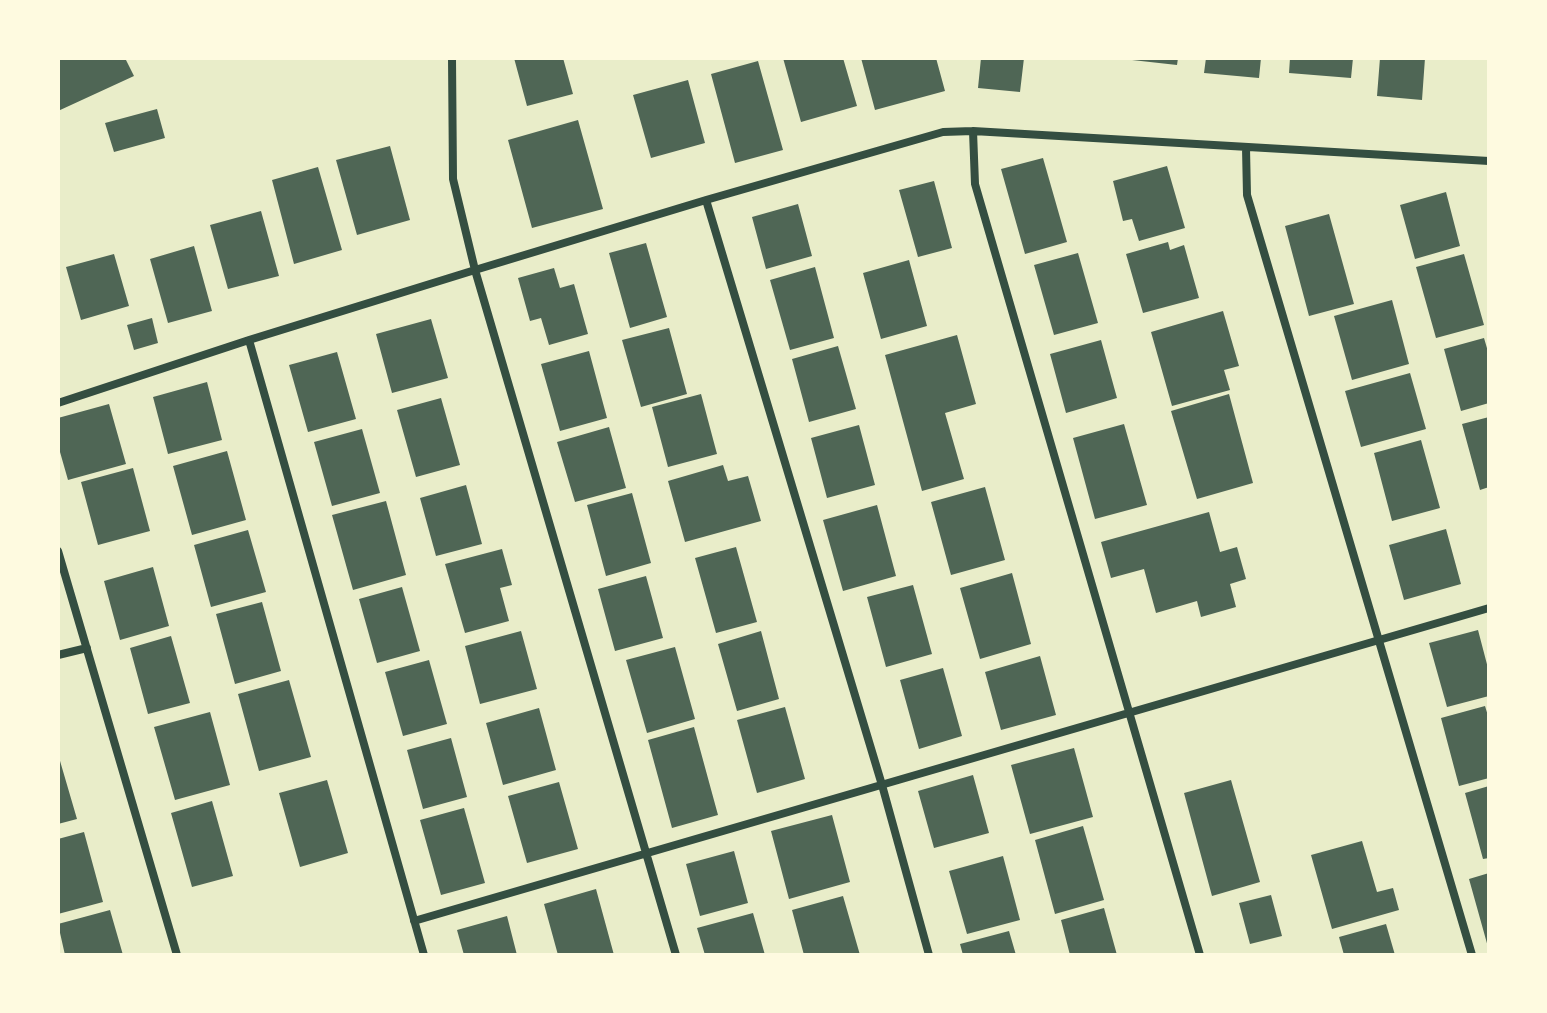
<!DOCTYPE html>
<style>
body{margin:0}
#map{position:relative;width:1547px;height:1013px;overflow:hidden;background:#e9edc9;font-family:Quicksand,sans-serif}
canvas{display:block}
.frame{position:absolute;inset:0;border:60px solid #fefae0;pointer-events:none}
</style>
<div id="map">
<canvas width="1547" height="1013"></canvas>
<div class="frame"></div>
</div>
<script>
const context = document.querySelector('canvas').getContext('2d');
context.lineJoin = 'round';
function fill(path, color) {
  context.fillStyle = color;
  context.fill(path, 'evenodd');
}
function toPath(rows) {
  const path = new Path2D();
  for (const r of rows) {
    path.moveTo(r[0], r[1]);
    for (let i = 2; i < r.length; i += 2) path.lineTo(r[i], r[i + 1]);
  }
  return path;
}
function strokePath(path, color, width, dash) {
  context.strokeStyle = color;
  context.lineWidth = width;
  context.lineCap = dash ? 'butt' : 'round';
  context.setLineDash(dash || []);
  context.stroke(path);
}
fill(toPath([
 [58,58,125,58,134,76,58,111],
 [514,58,563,58,573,94,527,106],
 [783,58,843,58,857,106,801,122],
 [861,58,936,58,945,91,875,110],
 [981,58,1024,58,1020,92,978,88],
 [1132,58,1178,58,1177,65,1132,60],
 [1206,58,1261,58,1259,78,1204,73],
 [1290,58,1353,58,1351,78,1289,73],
 [1380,58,1425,58,1422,100,1377,96],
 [758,61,783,150,735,163,711,74],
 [688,80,705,143,651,158,633,95],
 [157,109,165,138,114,152,105,123],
 [578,120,603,209,532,228,508,140],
 [390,146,410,220,357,235,336,160],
 [1043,158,1067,242,1025,254,1001,169],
 [1167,166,1185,228,1139,241,1132,219,1123,221,1113,181],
 [318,167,342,250,294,264,272,180],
 [934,181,952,248,918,257,899,190],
 [1446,192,1460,246,1415,259,1400,205],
 [798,204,812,256,766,269,752,217],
 [261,211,279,276,228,289,210,225],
 [1329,214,1354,304,1309,316,1285,226],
 [1168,242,1170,250,1184,245,1199,298,1143,313,1126,254],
 [646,243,667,317,630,328,609,253],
 [194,246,212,311,168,323,150,259],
 [1078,253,1098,323,1054,335,1034,265],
 [114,254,129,306,81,320,66,267],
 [1464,254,1484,325,1436,338,1416,267],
 [909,260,927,326,881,339,863,273],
 [815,267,834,338,790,350,770,280],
 [554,268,560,288,574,284,588,334,549,345,541,318,530,321,518,278],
 [1392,300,1409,364,1352,380,1334,316],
 [1223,311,1239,366,1224,370,1230,390,1172,406,1151,332],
 [152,318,158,343,134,350,127,325],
 [431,319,448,378,392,393,376,334],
 [669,328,687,394,641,407,622,340],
 [957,335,976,404,945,413,964,479,922,491,885,355],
 [1484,338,1489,355,1489,403,1461,411,1444,349],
 [1101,340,1117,398,1066,413,1050,354],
 [838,346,856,409,809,422,792,359],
 [589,351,607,418,560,431,541,364],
 [337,352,356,419,308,432,289,365],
 [1410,373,1426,429,1361,447,1345,391],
 [207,382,222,440,168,454,153,397],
 [701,394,717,454,668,467,652,407],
 [1229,394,1253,483,1197,499,1171,411],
 [441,398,460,465,416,477,397,410],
 [109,404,126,464,68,480,58,445,58,418],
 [1489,417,1489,487,1480,490,1462,424],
 [1124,424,1147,505,1095,519,1073,438],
 [859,425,875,485,827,498,811,438],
 [609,427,626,488,575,502,557,442],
 [362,429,380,493,332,506,314,442],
 [1421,440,1440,508,1392,521,1374,453],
 [227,451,246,520,192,535,173,466],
 [723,465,728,481,748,476,761,521,685,542,668,481],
 [133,468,150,531,98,545,81,482],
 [466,485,482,544,436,556,420,498],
 [985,487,1005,560,951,575,931,502],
 [632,493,651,563,606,576,587,505],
 [386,501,406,575,353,590,332,515],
 [877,505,896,576,843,591,823,520],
 [1209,512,1220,552,1237,547,1246,579,1230,584,1236,607,1201,617,1197,601,1156,613,1144,569,1111,578,1101,542],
 [1446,529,1461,584,1404,600,1389,545],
 [248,530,266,592,211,607,194,545],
 [736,547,757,622,716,633,695,558],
 [502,549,512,585,500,588,509,621,465,633,445,564],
 [153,567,169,626,120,640,104,581],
 [1012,573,1031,644,980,659,960,588],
 [646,576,663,638,615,651,598,589],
 [913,585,932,654,886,667,867,597],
 [402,587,420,651,377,663,359,599],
 [262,602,281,671,235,684,216,614],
 [1478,630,1489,672,1489,696,1447,707,1429,643],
 [521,631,537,689,480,704,465,646],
 [761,631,779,699,737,711,718,644],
 [171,636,190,703,148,714,130,648],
 [675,647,695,719,647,733,626,660],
 [1040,656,1056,715,1001,730,985,672],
 [429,660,447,724,403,736,385,672],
 [943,668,962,736,919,749,900,680],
 [289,680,311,757,259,771,238,694],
 [1485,706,1489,719,1489,778,1459,786,1441,718],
 [785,707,805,779,757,793,737,720],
 [539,708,556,770,503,785,486,723],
 [210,712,230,785,175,800,154,727],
 [694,727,718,815,672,828,648,740],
 [451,738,467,797,423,809,407,750],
 [1074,748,1093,817,1030,834,1011,765],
 [58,754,77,819,58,824],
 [973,775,989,833,934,848,918,791],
 [327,780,348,853,300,867,279,793],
 [1231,780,1260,882,1212,896,1184,793],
 [559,782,578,849,527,863,508,796],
 [1489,786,1489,858,1483,859,1465,793],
 [212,801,233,876,192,887,171,813],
 [464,808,485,883,441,895,420,820],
 [832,815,850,882,789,899,771,831],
 [1083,826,1104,900,1055,914,1035,840],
 [84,832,103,902,58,914,58,839],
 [1362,841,1377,892,1393,888,1399,910,1332,929,1311,855],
 [734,851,748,903,700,916,686,864],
 [1003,856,1020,920,967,934,949,871],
 [1489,873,1489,947,1488,947,1469,879],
 [596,889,614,955,558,955,544,904],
 [1271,895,1282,936,1250,944,1239,903],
 [843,896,860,955,804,955,792,910],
 [1104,908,1117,955,1070,955,1061,920],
 [110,910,123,955,65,955,58,924],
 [753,913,765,955,705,955,697,928],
 [507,916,517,955,464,955,457,930],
 [1386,924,1395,955,1344,955,1339,937],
 [1009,931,1016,955,963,955,960,944]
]), '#4f6655');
strokePath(toPath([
 [452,58,453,179,475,270,676,955],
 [973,131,975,184,1200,955],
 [1246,148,1247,195,1472,955],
 [706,200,882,785,929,955],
 [249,340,424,955],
 [58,403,249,340,475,270,706,200,943,132,973,131,1489,161],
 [58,551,177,955],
 [58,655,87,648],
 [414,921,1489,608]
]), '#344e41', 8);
</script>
